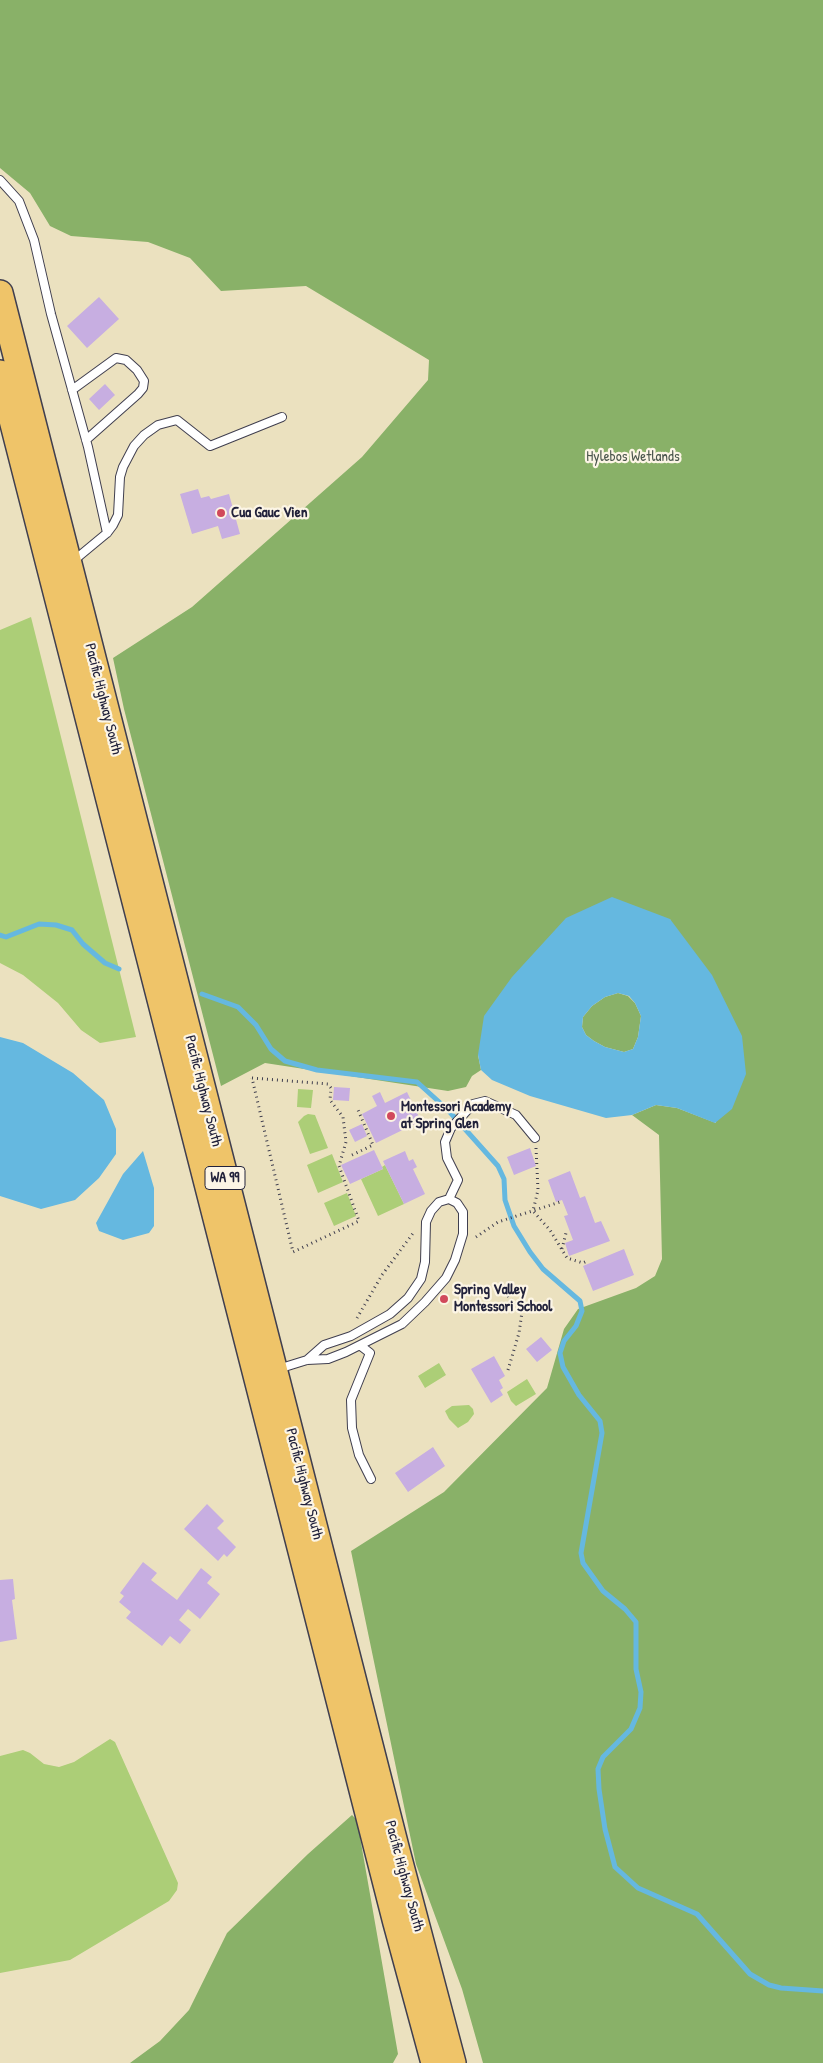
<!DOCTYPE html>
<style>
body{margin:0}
canvas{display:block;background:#ebe1bf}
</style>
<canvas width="823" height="2063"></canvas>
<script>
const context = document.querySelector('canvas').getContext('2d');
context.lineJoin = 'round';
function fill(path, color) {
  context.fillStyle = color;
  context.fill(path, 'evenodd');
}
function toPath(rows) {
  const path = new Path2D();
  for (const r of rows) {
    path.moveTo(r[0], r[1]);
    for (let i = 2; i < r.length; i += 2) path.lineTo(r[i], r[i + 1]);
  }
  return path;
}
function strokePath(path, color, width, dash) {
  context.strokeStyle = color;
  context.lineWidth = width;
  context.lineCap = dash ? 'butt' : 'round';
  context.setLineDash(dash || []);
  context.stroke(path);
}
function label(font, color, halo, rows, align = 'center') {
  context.font = font + ' "Patrick Hand",sans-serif';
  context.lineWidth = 4.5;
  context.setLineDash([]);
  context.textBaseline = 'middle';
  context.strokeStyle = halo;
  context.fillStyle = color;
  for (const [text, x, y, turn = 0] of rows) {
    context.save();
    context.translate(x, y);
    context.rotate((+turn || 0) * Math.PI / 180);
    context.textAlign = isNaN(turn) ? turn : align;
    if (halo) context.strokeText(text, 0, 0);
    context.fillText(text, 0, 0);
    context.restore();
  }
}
fill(toPath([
 [31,617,136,1037,100,1043,81,1030,58,1003,23,975,0,963,0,630],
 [298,1089,313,1090,311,1108,297,1107],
 [308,1114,315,1115,328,1148,310,1154,298,1122,304,1116],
 [332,1154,343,1182,318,1193,307,1165],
 [385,1165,404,1204,378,1216,361,1179,383,1169,382,1167],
 [347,1193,356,1216,334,1226,324,1203],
 [439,1363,446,1375,425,1388,418,1376],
 [527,1379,536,1394,516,1406,511,1401,507,1392],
 [469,1405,473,1409,474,1414,468,1422,458,1428,449,1419,445,1411,452,1406],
 [110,1739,115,1742,178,1883,177,1890,169,1901,70,1960,0,1973,0,1756,23,1750,30,1753,44,1764,59,1767,74,1762]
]), '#acce77');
fill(toPath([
 [0,0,823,0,823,2063,483,2063,462,1989,416,1864,351,1551,444,1492,547,1388,564,1329,578,1309,636,1288,655,1276,662,1259,659,1135,632,1115,656,1105,677,1108,716,1123,670,919,478,1055,481,1070,472,1076,466,1087,448,1091,265,1063,221,1086,124,709,113,658,192,607,362,457,428,380,429,360,306,286,221,291,190,258,148,242,71,236,50,226,30,193,0,168],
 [618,993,628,996,635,1003,641,1016,638,1037,633,1049,624,1052,605,1047,594,1041,586,1035,582,1027,583,1017,592,1006,605,997],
 [352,1815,357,1820,398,2054,393,2063,130,2063,160,2041,189,2010,227,1933,308,1854]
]), '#89b168');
fill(toPath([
 [612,897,670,919,712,975,742,1036,746,1074,732,1109,715,1123,677,1108,656,1105,632,1115,606,1118,530,1096,492,1080,481,1070,478,1055,484,1016,512,977,566,918],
 [618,993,629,996,635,1003,641,1016,638,1037,633,1049,624,1052,605,1047,594,1041,586,1035,582,1027,583,1017,592,1006,605,997],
 [0,1037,23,1043,73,1073,104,1100,116,1129,116,1154,99,1178,75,1200,41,1209,0,1196],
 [143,1151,154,1188,154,1226,149,1233,123,1240,99,1231,96,1223,123,1174]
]), '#65b8e0');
strokePath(toPath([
 [0,935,6,937,39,924,56,925,72,930,83,944,105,963,119,969],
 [202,994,238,1007,256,1025,271,1049,285,1061,317,1070,417,1082,448,1110,498,1166,504,1179,505,1200,514,1226,530,1252,543,1269,580,1301,582,1311,576,1326,564,1341,560,1353,563,1367,579,1395,600,1421,602,1433,581,1553,583,1563,603,1591,625,1609,636,1622,636,1669,641,1692,640,1708,631,1729,603,1757,598,1769,599,1789,605,1829,615,1867,638,1888,697,1914,750,1974,769,1985,781,1988,823,1991]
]), '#65b8e0', 5);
fill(toPath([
 [99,297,119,319,87,348,67,326],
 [105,384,115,395,99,410,89,399],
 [198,489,201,498,209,496,211,499,229,494,240,534,222,539,218,526,192,534,180,494],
 [334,1087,350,1088,349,1101,333,1100],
 [380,1092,385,1103,407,1092,421,1121,376,1143,362,1114,377,1106,372,1096],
 [362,1124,367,1136,355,1142,349,1130],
 [530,1148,536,1166,514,1175,507,1157],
 [374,1150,383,1169,350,1184,341,1165],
 [405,1151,409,1161,413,1159,417,1167,413,1169,425,1194,404,1204,383,1161],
 [570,1171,580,1198,585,1196,595,1223,601,1221,610,1241,569,1256,565,1243,573,1240,564,1216,568,1215,562,1200,556,1202,548,1180],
 [624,1249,634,1275,593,1291,583,1266],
 [541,1337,552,1350,537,1362,526,1349],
 [494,1356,505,1376,499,1380,503,1388,500,1390,503,1395,491,1403,471,1369],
 [433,1447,445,1466,408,1492,395,1473],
 [207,1504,224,1521,217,1528,236,1547,227,1557,224,1554,218,1561,184,1529],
 [143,1562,157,1573,151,1580,177,1600,201,1568,212,1577,207,1583,220,1594,200,1619,188,1609,179,1620,191,1630,180,1644,170,1636,162,1646,126,1618,131,1612,119,1602,124,1596,120,1593],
 [13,1579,15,1599,12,1600,17,1639,0,1642,0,1580]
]), '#c7aee1');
const lane = toPath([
 [0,180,19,201,34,240,51,314,88,447,107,533],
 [72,390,116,358,126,360,137,370,144,381,143,388,138,394,86,440],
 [72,562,107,533,113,525,118,515,120,477,123,467,134,446,144,435,158,425,177,420,210,446,282,417],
 [449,1199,458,1180,447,1158,445,1142,451,1128,473,1104,485,1101,516,1115,535,1138],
 [361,1346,370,1353,351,1400,352,1428,359,1455,371,1479],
 [278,1369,307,1360,328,1359,346,1352,402,1324,425,1302,446,1278,455,1260,463,1234,463,1212,457,1203,449,1199,439,1202,431,1211,426,1222,425,1262,421,1279,408,1298,390,1314,351,1336,324,1345,307,1360]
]);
const primary = toPath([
 [0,293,396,1847,453,2063],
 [0,373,396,1923,434,2063]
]);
strokePath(lane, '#403f4f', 10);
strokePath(primary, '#403f4f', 28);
strokePath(toPath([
 [252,1078,328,1084,331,1088,330,1100,343,1117,346,1142,339,1166,359,1221,293,1252,252,1078],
 [536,1148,538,1190,533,1211,550,1230,567,1258,583,1263,587,1261],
 [352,1155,373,1145,358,1110],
 [476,1237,498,1222,560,1202],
 [562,1249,566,1233],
 [357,1318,382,1275,414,1232],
 [508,1370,519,1333,522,1312,508,1296]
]), '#403f4f', 3, [1, 4]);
strokePath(lane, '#fff', 8);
strokePath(primary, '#efc469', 25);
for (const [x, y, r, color] of [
 [221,513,5,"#d1495b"],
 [391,1116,5,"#d1495b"],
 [444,1299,5,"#d1495b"]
]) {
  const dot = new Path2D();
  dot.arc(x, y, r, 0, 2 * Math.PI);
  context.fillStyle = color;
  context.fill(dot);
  strokePath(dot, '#fcf5e5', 2);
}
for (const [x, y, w] of [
 [225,1178,40]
]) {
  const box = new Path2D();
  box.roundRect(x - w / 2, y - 11.5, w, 23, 4);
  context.fillStyle = '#fcf5e5';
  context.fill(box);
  strokePath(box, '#22223b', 1);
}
label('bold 14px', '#22223b', null, [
 ["WA 99",225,1178]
]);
label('15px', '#4b564d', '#fcf5e5', [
 ["Hylebos Wetlands",633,457]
]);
label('bold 15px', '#22223b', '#fcf5e5', [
 ["Cua Gauc Vien",231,513],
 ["Montessori Academy",401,1107],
 ["at Spring Glen",401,1124],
 ["Spring Valley",454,1290],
 ["Montessori School",454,1307]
], 'left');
label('15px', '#22223b', '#fcf5e5', [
 ["Pacific Highway South",103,699,76],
 ["Pacific Highway South",203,1091,76],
 ["Pacific Highway South",304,1484,76],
 ["Pacific Highway South",404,1876,75]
]);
</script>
